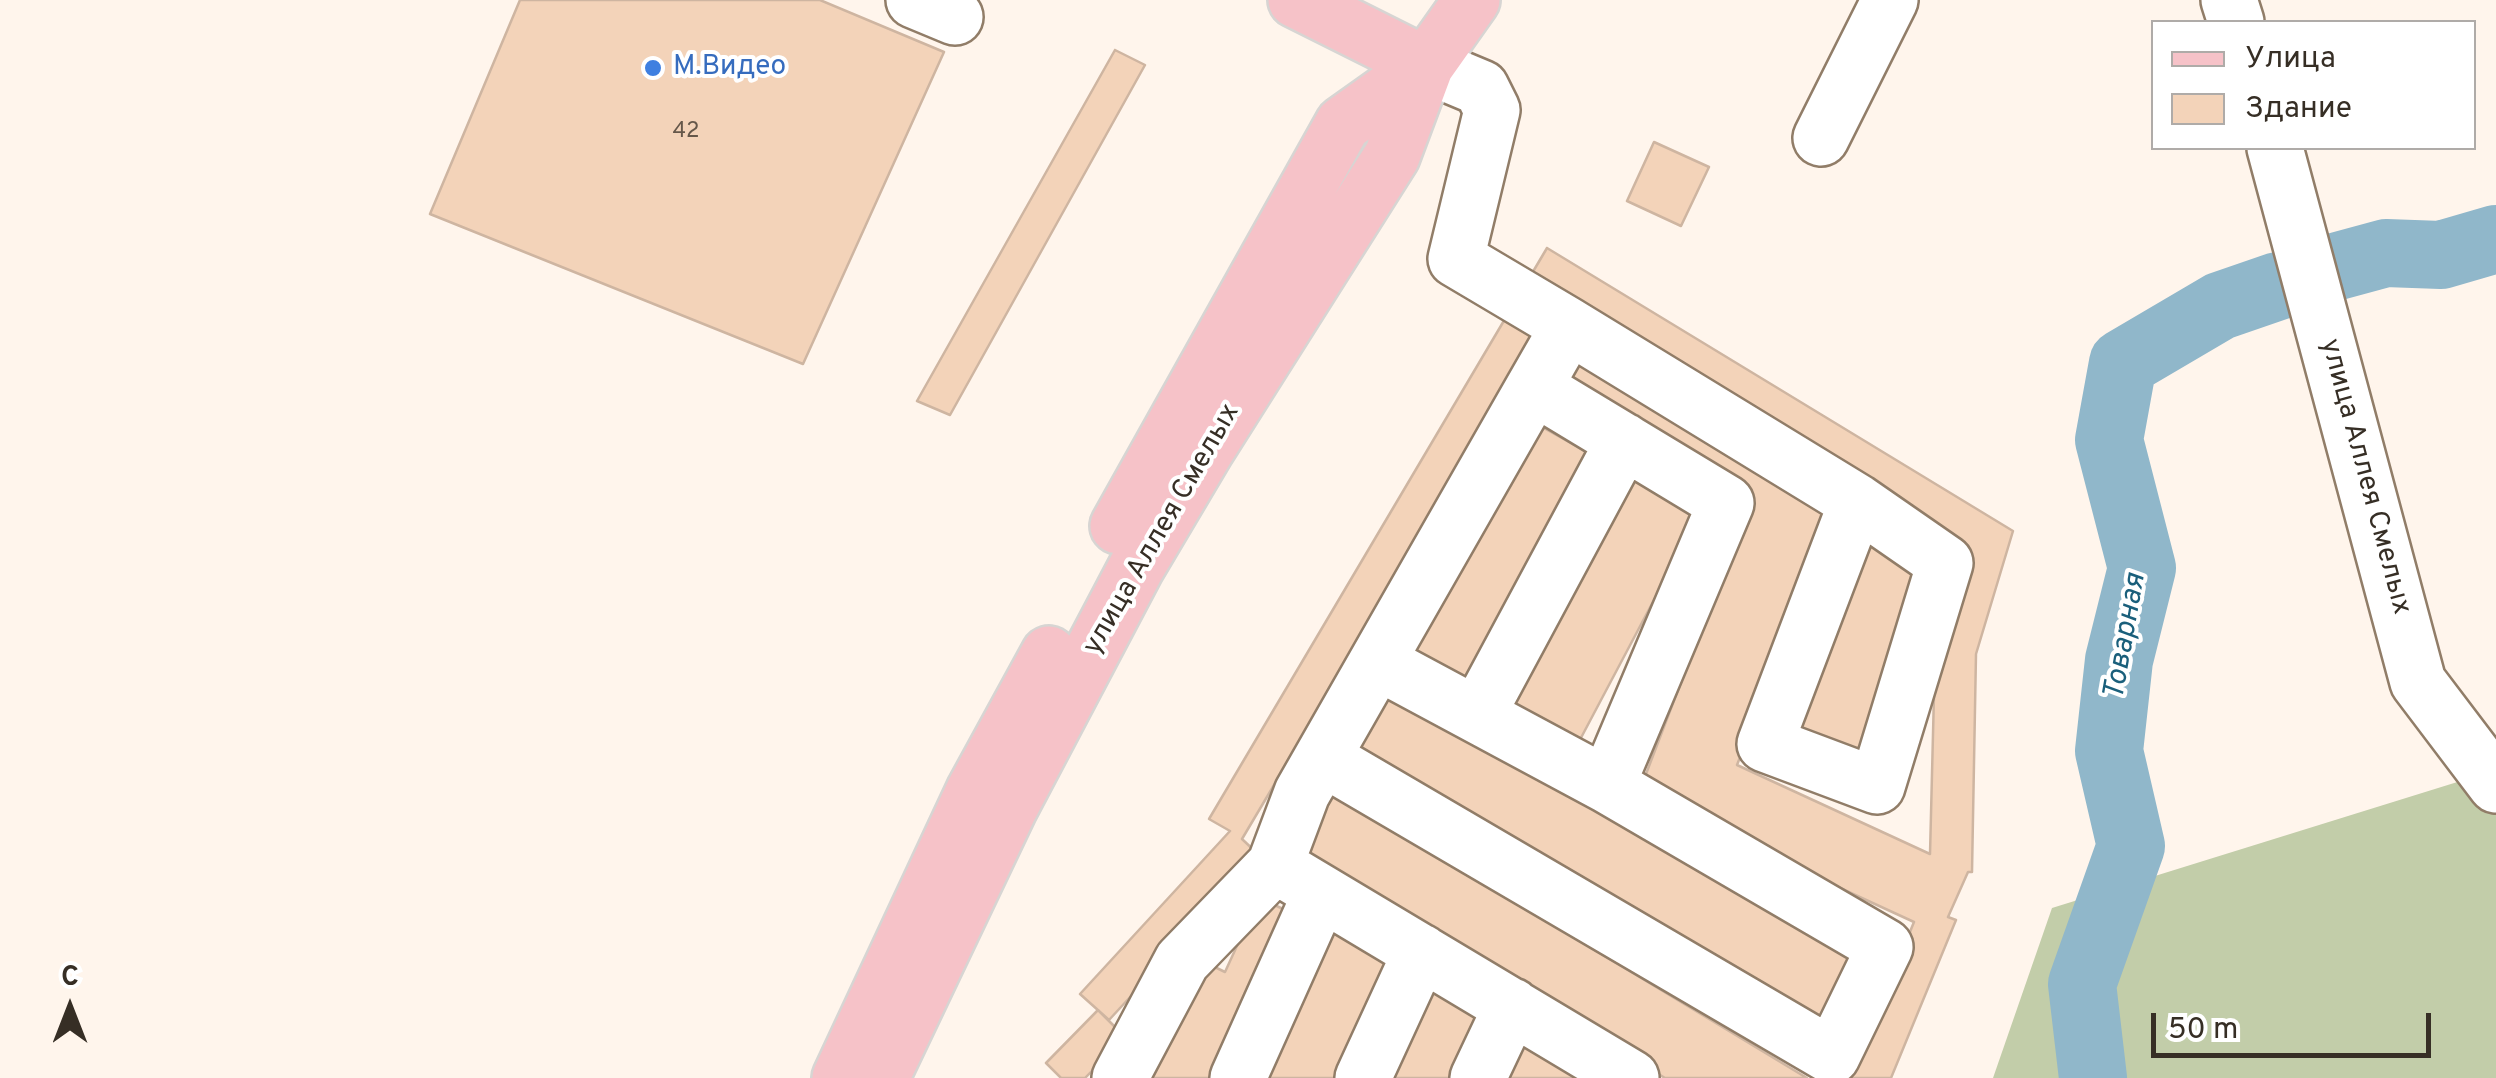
<!DOCTYPE html>
<meta charset="utf-8">
<style>
body{margin:0}
#map{position:relative;width:2496px;height:1078px;overflow:hidden;background:#fff5ec;font-family:Overpass,sans-serif}
canvas{display:block}
.legend{position:absolute;left:2151px;top:20px;width:325px;height:130px;box-sizing:border-box;background:#fff;border:2px solid #afaba8;margin:0;padding:12px 18px;list-style:none;font-size:30px;color:#362e25}
.legend li{display:flex;align-items:center;gap:20px;height:50px}
.legend b{width:50px;border:2px solid #afaba8}
.north{position:absolute;left:20px;top:958px;width:100px;height:100px;-webkit-text-stroke:8px #fff;paint-order:stroke;rotate:0deg;font-size:28px;font-weight:700;line-height:40px;text-align:center;color:#362e25}
.north::after{content:'';display:block;margin:auto;width:35px;height:45px;background:#362e25;clip-path:polygon(50% 0,100% 100%,50% 72%,0 100%)}
.scale{position:absolute;left:2151px;top:1013px;width:280px;height:45px;box-sizing:border-box;border:5px solid #362e25;border-top:0;padding-left:12px;font-size:30px;line-height:35px;white-space:nowrap;color:#362e25;-webkit-text-stroke:8px #fff;paint-order:stroke}
</style>
<div id="map">
<canvas width="2496" height="1078"></canvas>
<ul class="legend">
<li><b style="height:12px;background:#f6c2c8"></b>Улица</li>
<li><b style="height:28px;background:#f3d3b9"></b>Здание</li>
</ul>
<div class="north">С</div>
<div class="scale">50 m</div>
</div>
<script>
const context = document.querySelector('canvas').getContext('2d');
context.lineJoin = 'round';
function fill(path, color) {
  context.fillStyle = color;
  context.fill(path, 'evenodd');
}
function toPath(rows) {
  const path = new Path2D();
  for (const r of rows) {
    path.moveTo(r[0], r[1]);
    for (let i = 2; i < r.length; i += 2) path.lineTo(r[i], r[i + 1]);
  }
  return path;
}
function strokePath(path, color, width, dash) {
  context.strokeStyle = color;
  context.lineWidth = width;
  context.lineCap = dash ? 'butt' : 'round';
  context.setLineDash(dash || []);
  context.stroke(path);
}
function label(font, color, halo, rows, align = 'center') {
  context.font = font + ' Overpass,sans-serif';
  context.lineWidth = 8;
  context.setLineDash([]);
  context.textBaseline = 'middle';
  context.strokeStyle = halo;
  context.fillStyle = color;
  for (const [text, x, y, turn = 0] of rows) {
    context.save();
    context.translate(x, y);
    context.rotate((+turn || 0) * Math.PI / 180);
    context.textAlign = isNaN(turn) ? turn : align;
    if (halo) context.strokeText(text, 0, 0);
    context.fillText(text, 0, 0);
    context.restore();
  }
}
fill(toPath([
 [2496,770,2496,1078,1993,1078,2052,908]
]), '#c2cda9');
strokePath(toPath([
 [2327,269,2386,253,2441,255,2496,239],
 [2093,1078,2082,984,2131,846,2109,751,2119,660,2142,568,2109,440,2123,363,2220,306,2278,286]
]), '#90b7ca', 68);
const building = toPath([
 [520,0,820,0,944,52,803,364,430,214,520,0],
 [1115,50,1145,65,950,415,917,401,1115,50],
 [1654,142,1709,167,1681,226,1627,201,1654,142],
 [1547,248,2013,531,1976,654,1972,872,1968,872,1948,917,1956,920,1891,1078,1850,1078,1914,922,1638,795,1750,501,1553,379,1575,342,1837,504,1737,765,1930,854,1935,654,1968,546,1562,299,1242,839,1260,856,1109,1020,1080,994,1230,831,1209,819,1547,248],
 [1533,422,1594,456,1462,692,1401,659,1533,422],
 [1631,476,1700,513,1574,751,1505,715,1631,476],
 [1862,540,1929,564,1857,761,1790,737,1862,540],
 [1386,684,1862,955,1823,1023,1347,753,1386,684],
 [1333,792,1807,1078,1665,1078,1297,852,1333,792],
 [1259,898,1292,913,1216,1078,1140,1078,1196,958,1225,972,1259,898],
 [1328,927,1400,960,1346,1078,1259,1078,1328,927],
 [1430,980,1489,1009,1456,1078,1383,1078,1430,980],
 [1098,1010,1125,1037,1085,1078,1061,1078,1046,1063,1098,1010],
 [1522,1030,1581,1058,1572,1078,1499,1078,1522,1030]
]);
fill(building, '#f3d3b9');
strokePath(building, '#ceb5a1', 2.5);
const minor = toPath([
 [914,0,955,17],
 [2229,0,2236,22],
 [1426,65,1481,88,1492,110,1456,259,1569,326],
 [1821,138,1890,0],
 [2275,148,2418,682,2496,785],
 [1534,387,1569,326,1857,502,1765,744,1877,786,1945,563,1857,502],
 [1378,662,1607,785],
 [1477,715,1624,441],
 [1275,865,1631,1078],
 [1120,1078,1182,961,1275,865,1302,793,1534,387,1726,503,1607,785,1885,947,1832,1056,1323,758],
 [1238,1078,1321,893],
 [1363,1078,1421,952],
 [1478,1078,1512,1006]
]);
const major = toPath([
 [1296,0,1426,65],
 [1118,526,1343,124,1426,65],
 [840,1078,974,791,1049,654],
 [881,1078,1009,809,1136,568,1206,450,1392,156,1426,65,1472,0]
]);
strokePath(minor, '#917d68', 60);
strokePath(major, '#d7d5d3', 60);
strokePath(minor, '#fff', 55);
strokePath(major, '#f6c2c8', 55);
for (const [x, y, r, color] of [
 [653,68,10,"#3f7fe0"]
]) {
  const dot = new Path2D();
  dot.arc(x, y, r, 0, 2 * Math.PI);
  context.fillStyle = color;
  context.fill(dot);
  strokePath(dot, '#fff', 4);
}
label('22px', '#65574a', null, [
 ["42",686,133]
]);
label('28px', '#366cbe', '#fff', [
 ["M.Видео",673,68]
], 'left');
label('28px', '#362e25', '#fff', [
 ["улица Аллея Смелых",2364,477,75],
 ["улица Аллея Смелых",1163,530,-60]
]);
label('italic 30px', '#1a5f7b', '#fff', [
 ["Товарная",2127,637,-80]
]);
</script>
